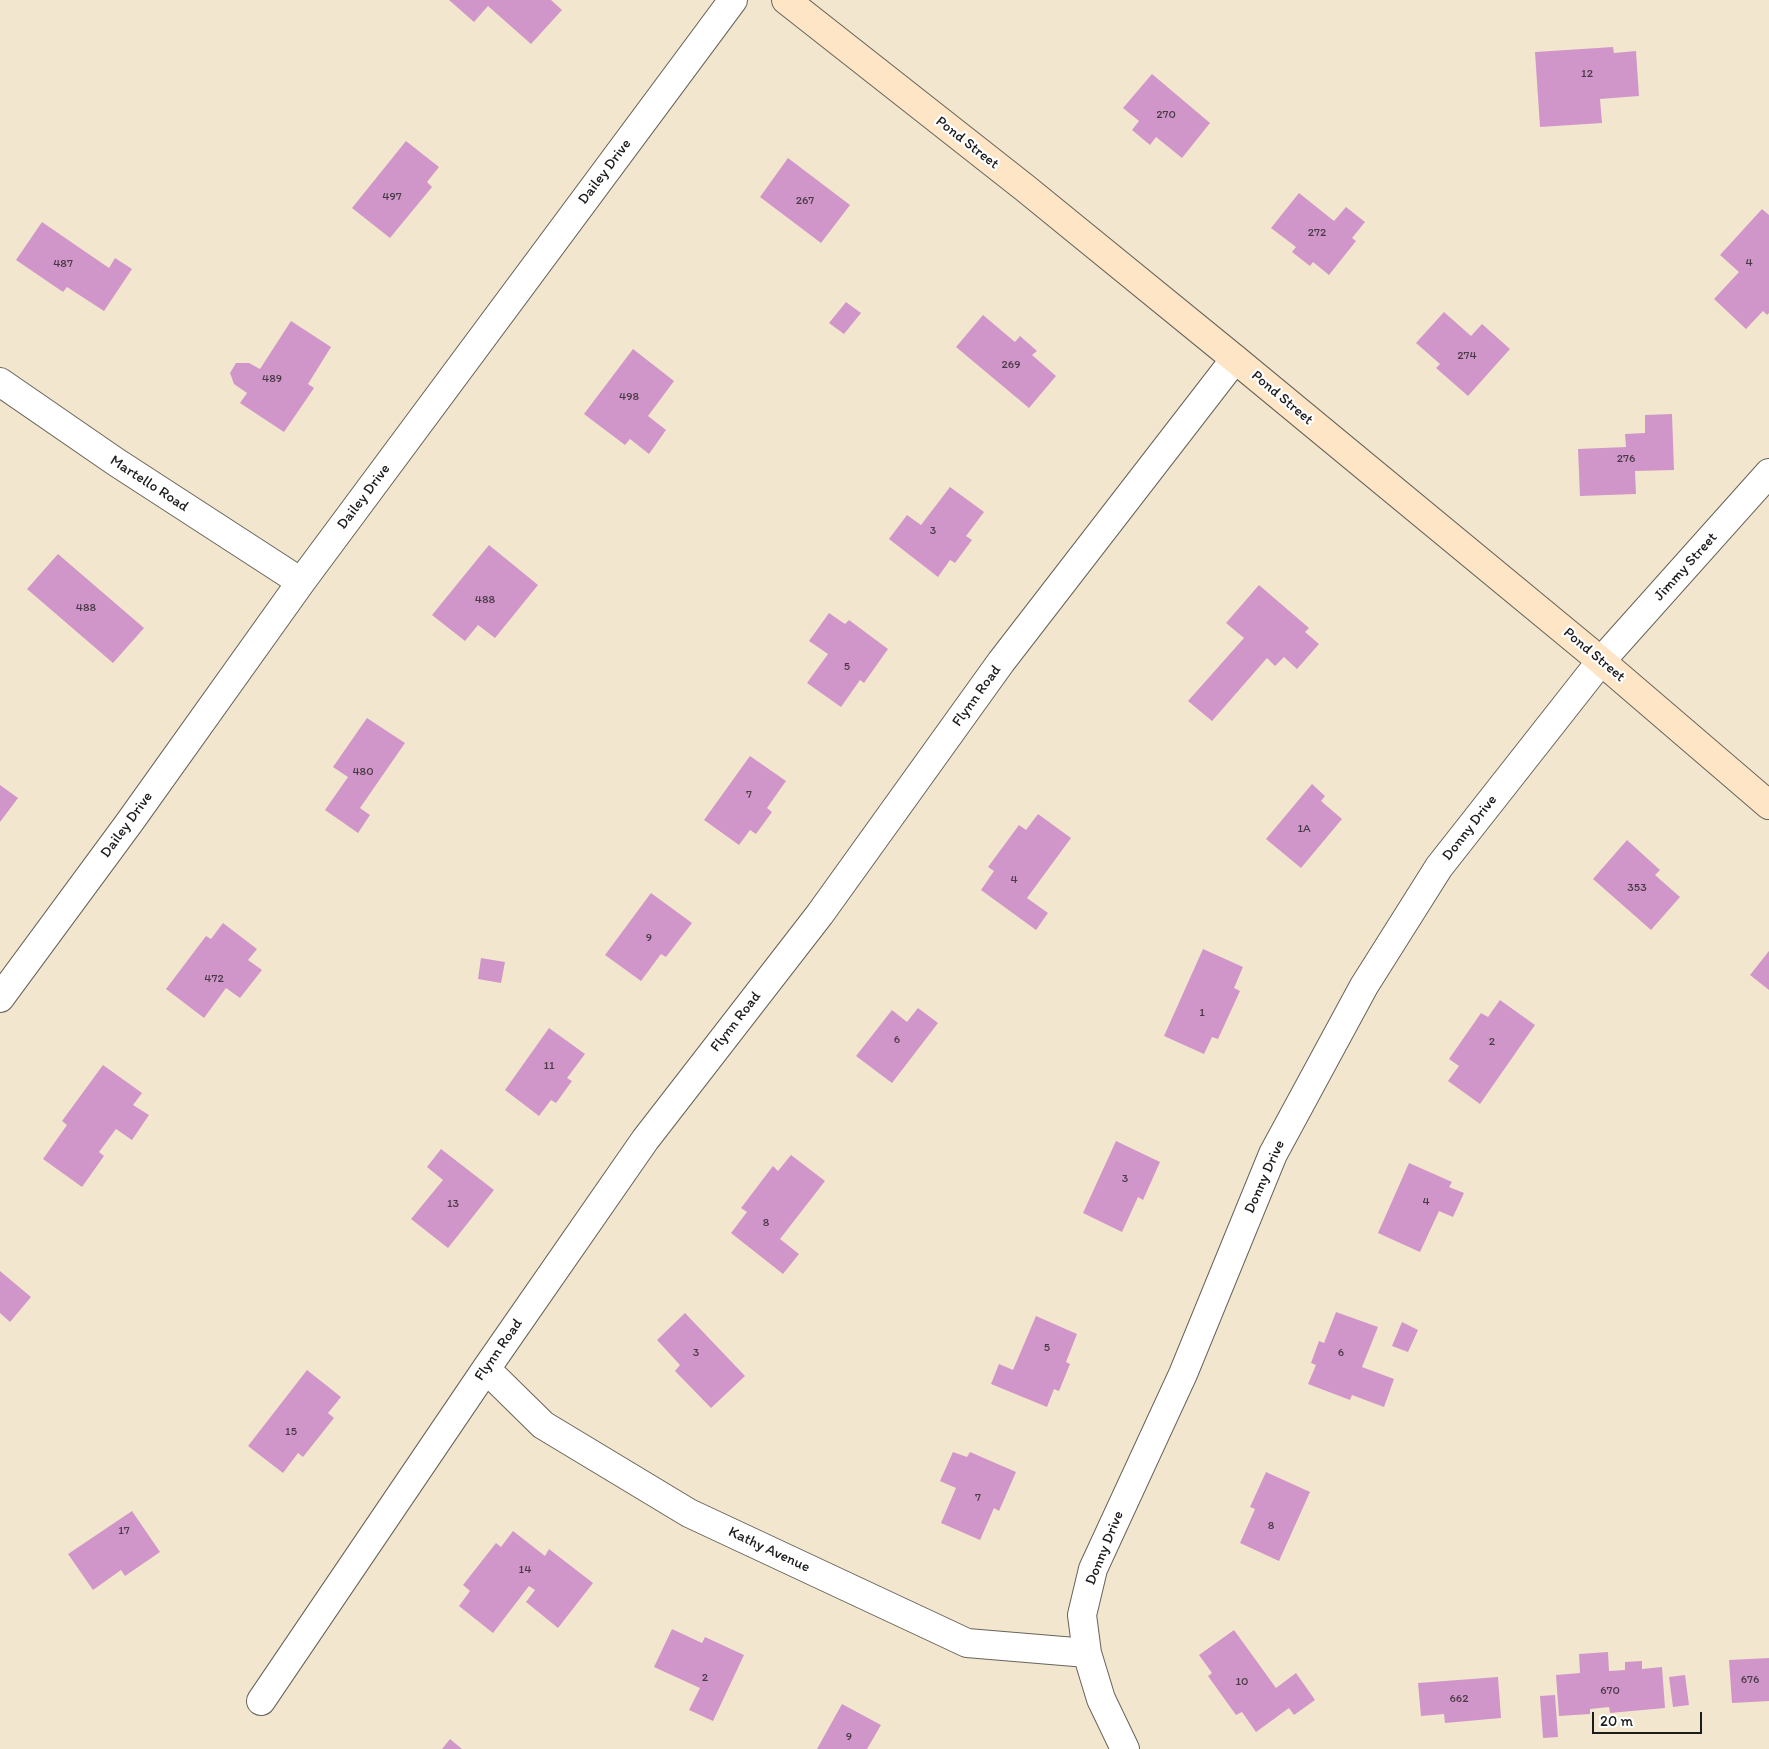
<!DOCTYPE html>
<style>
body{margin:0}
#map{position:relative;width:1769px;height:1749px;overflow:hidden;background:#f2e7ce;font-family:Itim,sans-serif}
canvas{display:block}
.scale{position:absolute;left:1592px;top:1712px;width:110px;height:22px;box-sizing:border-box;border:2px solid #1c1c1c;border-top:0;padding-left:6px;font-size:15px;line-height:18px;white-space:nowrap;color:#1c1c1c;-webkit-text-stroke:4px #fff;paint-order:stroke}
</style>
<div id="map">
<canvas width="1769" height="1749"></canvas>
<div class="scale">20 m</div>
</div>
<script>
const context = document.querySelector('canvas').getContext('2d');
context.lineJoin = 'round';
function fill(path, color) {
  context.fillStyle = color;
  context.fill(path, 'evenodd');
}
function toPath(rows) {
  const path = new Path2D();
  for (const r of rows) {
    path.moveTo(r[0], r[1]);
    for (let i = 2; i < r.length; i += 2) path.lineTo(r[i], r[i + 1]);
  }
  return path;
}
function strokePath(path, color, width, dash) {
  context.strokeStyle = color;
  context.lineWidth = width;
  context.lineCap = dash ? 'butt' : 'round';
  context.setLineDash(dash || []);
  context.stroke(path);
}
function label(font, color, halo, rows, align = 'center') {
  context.font = font + ' Itim,sans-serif';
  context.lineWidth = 4.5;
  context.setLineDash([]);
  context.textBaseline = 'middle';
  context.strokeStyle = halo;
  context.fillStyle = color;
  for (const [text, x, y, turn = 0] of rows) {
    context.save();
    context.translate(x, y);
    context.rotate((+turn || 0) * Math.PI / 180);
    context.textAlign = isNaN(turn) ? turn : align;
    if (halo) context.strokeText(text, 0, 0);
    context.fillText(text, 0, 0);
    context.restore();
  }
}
fill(toPath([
 [449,0,551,0,562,10,531,44,488,6,474,22],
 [1613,47,1614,53,1636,51,1639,96,1600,99,1602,123,1540,127,1535,52],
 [1152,74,1210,123,1182,158,1156,137,1150,145,1132,130,1139,121,1123,108],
 [406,141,439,167,427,182,432,187,390,238,352,208],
 [788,158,850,205,821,243,760,197],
 [1299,193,1334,221,1346,207,1365,222,1352,238,1356,241,1329,275,1313,262,1310,266,1292,252,1296,247,1271,228],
 [1762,209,1769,215,1769,313,1767,315,1763,311,1746,329,1714,299,1739,272,1720,255],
 [42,222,109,268,115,258,132,269,104,311,67,287,63,292,16,260],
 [846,302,861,313,844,334,829,323],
 [1444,312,1471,336,1482,324,1510,349,1468,396,1436,368,1440,364,1416,343],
 [983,315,1015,342,1020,336,1037,351,1032,355,1056,376,1029,408,956,347],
 [291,321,331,347,308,384,314,388,284,432,240,403,247,393,234,384,230,373,236,363,249,363,260,369],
 [633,349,674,381,648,416,666,430,649,454,630,439,625,445,584,414],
 [1672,414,1674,470,1635,471,1636,494,1580,496,1578,449,1626,447,1625,434,1645,433,1645,415],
 [950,487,984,512,966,536,972,540,955,563,950,560,938,577,889,539,907,515,921,525],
 [489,545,538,585,495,638,478,625,465,641,432,615],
 [58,554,144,628,113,663,27,589],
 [1259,585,1309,628,1305,632,1319,644,1297,669,1284,657,1275,666,1267,658,1212,721,1188,701,1244,638,1226,623],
 [829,613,845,624,849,620,888,649,864,683,860,680,841,707,807,683,828,654,809,641],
 [367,718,405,743,360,808,370,815,358,833,325,810,348,777,333,767],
 [750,756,786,781,767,808,772,812,756,834,750,830,739,845,704,820],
 [1312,784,1325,796,1321,801,1342,819,1301,868,1266,839],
 [0,785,18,798,0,822],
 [1038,814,1071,838,1027,898,1048,913,1036,930,981,890,994,871,988,867,1019,825,1026,830],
 [1627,840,1660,870,1655,875,1680,897,1651,930,1593,879],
 [651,893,692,923,666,957,661,954,641,981,605,955],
 [223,923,257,949,248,960,262,970,240,998,226,988,204,1018,166,989,206,936,211,939],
 [1203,949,1243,967,1234,988,1240,991,1218,1039,1212,1037,1204,1054,1164,1036],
 [1769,951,1769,990,1750,975],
 [481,958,505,962,501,983,478,979],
 [1500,1000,1535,1025,1480,1104,1448,1081,1459,1066,1449,1059,1481,1013,1488,1017],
 [918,1008,938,1023,892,1083,856,1056,892,1010,907,1022],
 [549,1028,585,1054,567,1078,572,1081,556,1103,551,1100,539,1116,505,1090],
 [103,1065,142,1093,133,1105,149,1115,132,1140,116,1129,99,1152,104,1156,82,1187,43,1159,67,1125,62,1121],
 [1116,1141,1160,1162,1143,1200,1138,1197,1122,1232,1083,1213],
 [441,1149,494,1190,448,1248,411,1219,443,1180,427,1167],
 [791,1155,825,1181,780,1239,799,1254,783,1274,731,1233,747,1212,741,1208,773,1166,778,1171],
 [1409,1163,1452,1182,1449,1187,1464,1193,1453,1217,1439,1211,1420,1252,1378,1233],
 [0,1271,31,1297,10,1322,0,1313],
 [1336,1312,1378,1327,1362,1367,1394,1379,1384,1407,1352,1395,1350,1400,1308,1384,1316,1365,1311,1363,1319,1341,1324,1343],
 [685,1313,745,1376,711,1408,675,1371,680,1365,657,1340],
 [1036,1316,1077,1334,1066,1362,1070,1364,1059,1391,1054,1389,1047,1407,991,1384,999,1364,1013,1370],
 [1402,1322,1418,1330,1408,1352,1392,1346],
 [307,1370,341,1397,328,1413,334,1418,303,1457,298,1453,283,1473,248,1446],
 [953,1452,967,1457,970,1452,1016,1472,999,1511,994,1508,980,1540,941,1523,956,1488,940,1481],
 [1266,1472,1310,1492,1279,1561,1240,1543,1255,1509,1250,1507],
 [132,1511,160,1552,125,1576,121,1570,93,1590,68,1554],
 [513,1531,545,1556,549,1549,593,1583,558,1628,526,1602,535,1590,529,1586,493,1633,459,1606,470,1591,463,1585,496,1543,501,1547],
 [672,1629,702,1643,705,1637,744,1655,713,1721,689,1710,700,1688,654,1667],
 [1234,1630,1276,1688,1296,1673,1315,1700,1294,1715,1289,1708,1256,1732,1242,1712,1236,1715,1208,1676,1212,1673,1199,1655],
 [1608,1652,1609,1671,1625,1670,1625,1662,1642,1661,1642,1669,1662,1667,1665,1708,1610,1713,1609,1707,1590,1709,1590,1714,1559,1716,1556,1675,1580,1673,1579,1654],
 [1769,1658,1769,1701,1732,1703,1729,1660],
 [1685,1675,1689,1705,1673,1707,1669,1677],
 [1498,1677,1501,1718,1445,1723,1444,1714,1421,1716,1418,1683],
 [1555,1695,1558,1737,1543,1738,1540,1696],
 [842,1704,881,1725,867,1749,817,1749],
 [450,1739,462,1749,442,1749]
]), '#d196c9');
const street = toPath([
 [0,382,116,462,301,582],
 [0,998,129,823,301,582,733,0],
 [486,1369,543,1425,689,1513,967,1643,1087,1653],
 [261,1701,486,1369,645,1140,820,914,1001,662,1235,359],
 [1125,1749,1101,1699,1087,1653,1082,1615,1093,1569,1183,1374,1273,1154,1364,986,1439,867,1601,661,1769,473]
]);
const secondary = toPath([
 [786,0,1025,188,1235,359,1601,661,1769,805]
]);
strokePath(street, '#67635a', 30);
strokePath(secondary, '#67635a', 30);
strokePath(street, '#fff', 28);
strokePath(secondary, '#fee5c5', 28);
label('12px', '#493a47', null, [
 ["12",1587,74],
 ["270",1166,115],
 ["497",392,197],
 ["267",805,201],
 ["272",1317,233],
 ["4",1749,263],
 ["487",63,264],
 ["274",1467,356],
 ["269",1011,365],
 ["489",272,379],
 ["498",629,397],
 ["276",1626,459],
 ["3",933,531],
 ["488",485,600],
 ["488",86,608],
 ["5",847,667],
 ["480",363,772],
 ["7",749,795],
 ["1A",1304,829],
 ["4",1014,880],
 ["353",1637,888],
 ["9",649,938],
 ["472",214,979],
 ["1",1202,1013],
 ["6",897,1040],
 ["2",1492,1042],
 ["11",549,1066],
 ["3",1125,1179],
 ["4",1426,1202],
 ["13",453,1204],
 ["8",766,1223],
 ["5",1047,1348],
 ["3",696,1353],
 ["6",1341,1353],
 ["15",291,1432],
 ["7",978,1498],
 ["8",1271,1526],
 ["17",124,1531],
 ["14",525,1570],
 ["2",705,1678],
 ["676",1750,1680],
 ["10",1242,1682],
 ["670",1610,1691],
 ["662",1459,1699],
 ["9",849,1737]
]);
label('15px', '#1c1c1c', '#fff', [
 ["Pond Street",967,143,38],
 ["Dailey Drive",605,172,-53],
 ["Pond Street",1282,398,40],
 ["Martello Road",149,484,33],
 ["Dailey Drive",364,497,-53],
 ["Jimmy Street",1686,567,-48],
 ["Pond Street",1594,655,40],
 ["Flynn Road",977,696,-54],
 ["Dailey Drive",127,825,-54],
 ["Donny Drive",1470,828,-52],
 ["Flynn Road",736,1022,-52],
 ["Donny Drive",1265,1177,-66],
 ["Flynn Road",499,1350,-55],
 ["Donny Drive",1105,1548,-68],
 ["Kathy Avenue",769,1550,25]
]);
</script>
